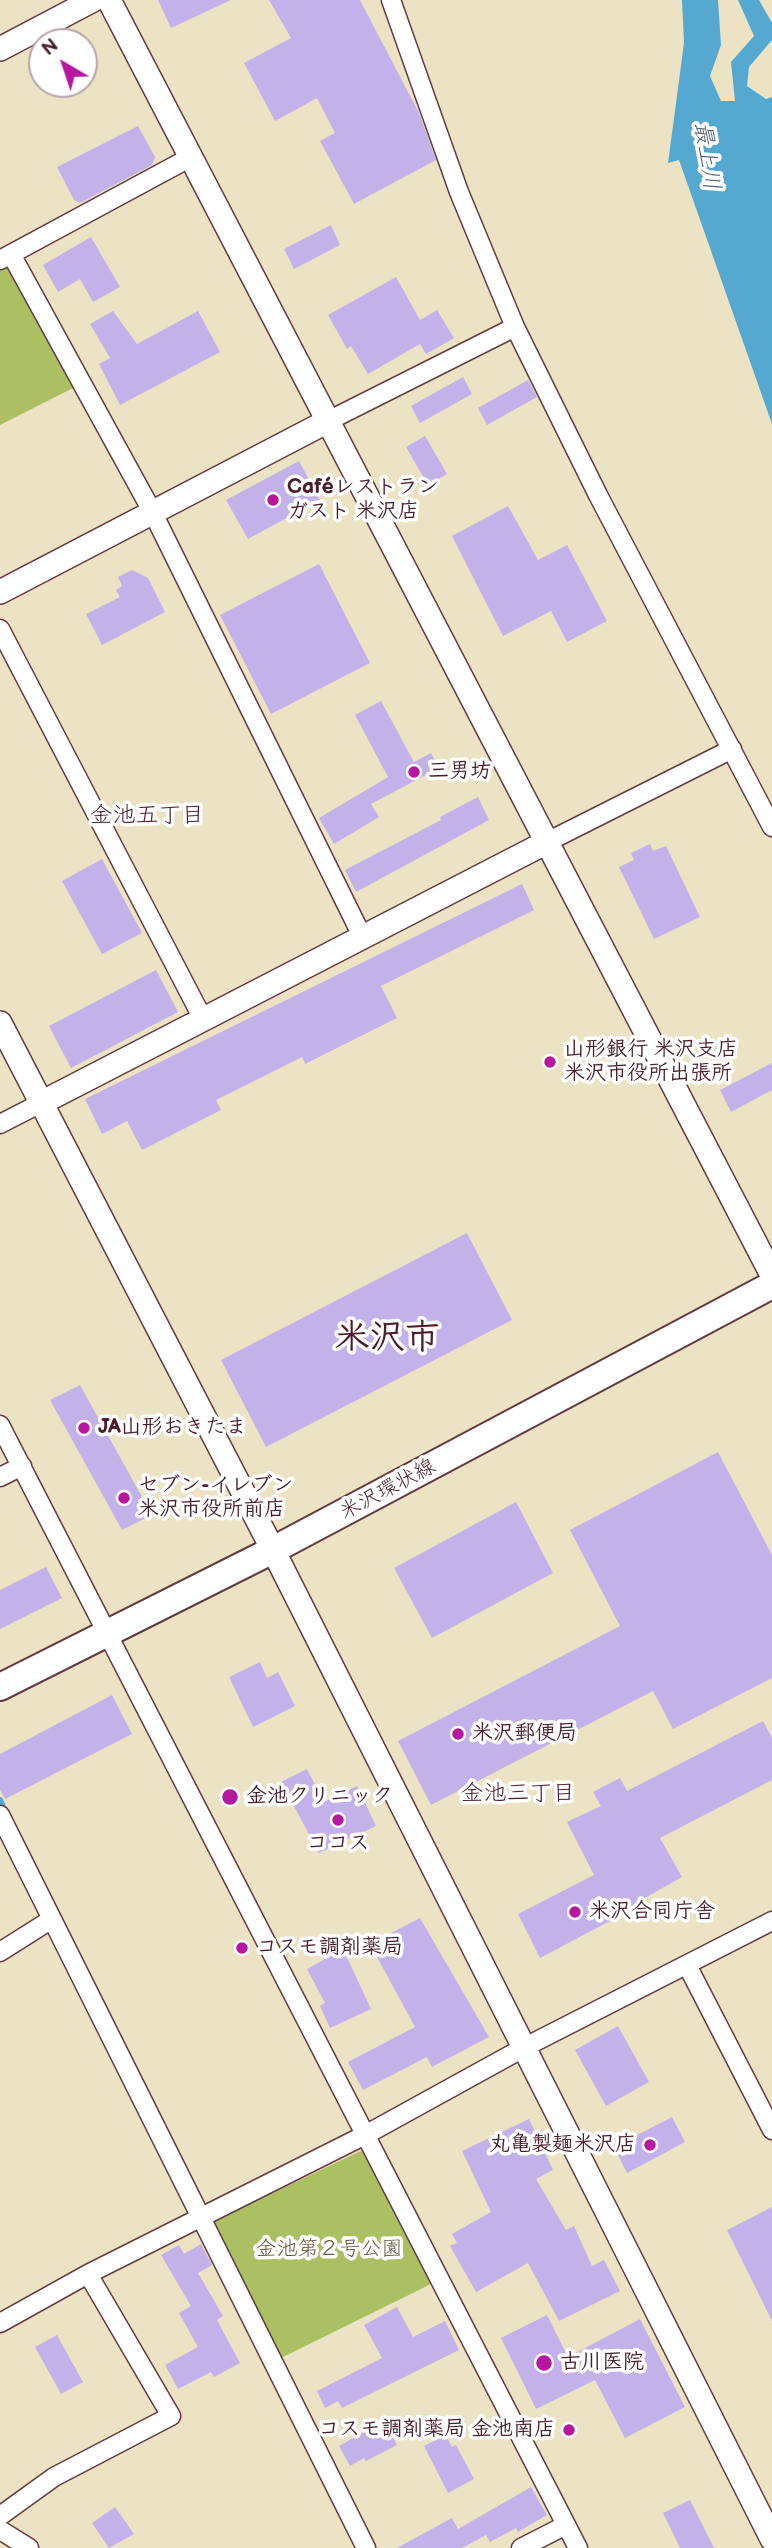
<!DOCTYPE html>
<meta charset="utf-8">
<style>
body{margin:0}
#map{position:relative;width:772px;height:2548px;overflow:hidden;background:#ece3c4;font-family:"Balsamiq Sans",sans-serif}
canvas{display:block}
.north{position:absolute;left:28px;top:28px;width:70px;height:70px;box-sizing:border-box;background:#fff;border:2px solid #b7a5aa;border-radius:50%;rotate:321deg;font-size:19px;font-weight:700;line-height:28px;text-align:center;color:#4a1f2b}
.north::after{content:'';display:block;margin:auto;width:24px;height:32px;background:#b5179e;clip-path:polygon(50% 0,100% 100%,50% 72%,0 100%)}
</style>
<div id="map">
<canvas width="772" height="2548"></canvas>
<div class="north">N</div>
</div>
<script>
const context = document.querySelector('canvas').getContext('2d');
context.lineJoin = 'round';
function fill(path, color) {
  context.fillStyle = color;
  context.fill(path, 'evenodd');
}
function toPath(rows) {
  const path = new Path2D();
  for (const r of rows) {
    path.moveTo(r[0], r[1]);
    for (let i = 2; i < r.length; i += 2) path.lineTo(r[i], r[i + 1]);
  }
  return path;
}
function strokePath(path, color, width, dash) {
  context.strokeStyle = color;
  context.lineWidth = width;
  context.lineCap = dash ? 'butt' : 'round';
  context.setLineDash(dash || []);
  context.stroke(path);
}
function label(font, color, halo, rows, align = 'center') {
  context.font = font + ' "Balsamiq Sans","Klee One",sans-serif';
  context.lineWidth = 7;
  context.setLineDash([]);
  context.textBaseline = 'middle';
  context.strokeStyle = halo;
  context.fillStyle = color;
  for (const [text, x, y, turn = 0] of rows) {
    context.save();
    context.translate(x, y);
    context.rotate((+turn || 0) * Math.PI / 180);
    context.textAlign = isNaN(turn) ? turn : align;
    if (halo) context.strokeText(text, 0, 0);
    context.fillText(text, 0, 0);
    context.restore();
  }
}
fill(toPath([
 [11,262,77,386,0,425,0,267],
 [367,2148,433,2283,281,2358,212,2222]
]), '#abbf63');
fill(toPath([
 [682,0,718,0,721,45,710,76,721,101,735,101,731,62,754,36,738,0,759,0,772,23,772,40,749,67,747,86,766,99,772,97,772,424,679,160,668,163,684,43]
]), '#55a9d1');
strokePath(toPath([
 [0,1800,5,1812]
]), '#55a9d1', 6);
fill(toPath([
 [158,0,231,0,171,28],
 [269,0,360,0,419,113,436,160,354,204,320,141,335,133,317,98,275,121,244,63,291,38],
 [138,126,155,157,152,165,80,203,74,200,57,167],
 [331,225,340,245,294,269,284,249],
 [91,237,120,287,93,302,80,279,58,292,43,265],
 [396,277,420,320,437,310,454,338,426,354,420,344,368,374,351,346,347,349,328,315],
 [113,311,137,344,198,311,220,352,120,405,99,364,110,358,90,324],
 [463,377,472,394,420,423,411,406],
 [528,380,537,397,487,425,478,408],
 [425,436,447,474,428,485,406,447],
 [299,461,320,500,248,539,226,500],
 [508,506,538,560,567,545,607,621,567,642,551,611,503,636,452,536],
 [319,564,370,663,271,714,220,615],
 [132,570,148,578,165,612,102,645,86,614,120,597,116,590,122,586,118,577],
 [381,701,414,762,431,753,439,768,371,804,379,817,334,844,319,818,388,777,355,715],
 [478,797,489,820,356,892,345,870,441,820,440,817],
 [650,844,653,851,666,846,700,917,654,939,619,867,634,860,631,853],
 [102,859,142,933,102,954,62,881],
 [522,884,534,910,381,986,397,1018,305,1064,302,1057,216,1100,221,1110,142,1150,127,1121,102,1134,85,1099],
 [156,970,178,1012,71,1068,49,1026],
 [772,1063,772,1090,731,1112,720,1090],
 [467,1233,512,1320,266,1447,221,1360],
 [80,1385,152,1515,122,1530,50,1400],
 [718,1452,772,1555,772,1678,673,1729,653,1691,431,1805,398,1741,620,1626,570,1530],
 [516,1502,553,1573,432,1638,394,1568],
 [46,1567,62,1598,0,1629,0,1590],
 [260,1662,267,1678,278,1672,295,1706,253,1727,229,1677],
 [112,1695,132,1734,5,1799,0,1790,0,1754],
 [763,1721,772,1738,772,1780,660,1838,682,1877,629,1907,631,1910,540,1958,518,1914,594,1875,567,1822,601,1806,593,1792,620,1778,627,1791],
 [307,1769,324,1802,357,1786,376,1826,319,1853,281,1782],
 [420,1918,489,2037,432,2067,427,2057,363,2090,348,2062,415,2027,370,1944],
 [343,1949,371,2009,330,2028,320,2006,325,2003,307,1969],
 [618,2026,649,2082,606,2106,575,2050],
 [672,2117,685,2142,627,2173,614,2147],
 [529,2119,553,2170,536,2179,566,2230,574,2226,592,2266,604,2260,620,2291,559,2321,528,2263,476,2292,450,2246,457,2243,452,2234,491,2212,462,2151],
 [772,2207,772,2321,727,2230],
 [201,2244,212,2265,198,2273,223,2316,217,2320,240,2363,214,2377,211,2372,178,2389,165,2365,198,2347,179,2313,191,2306,161,2255,179,2245,184,2254],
 [397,2307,413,2337,445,2321,459,2350,342,2408,338,2401,325,2408,317,2391,382,2358,364,2325],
 [547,2315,568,2357,640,2319,685,2407,625,2438,595,2380,536,2409,501,2338],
 [57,2335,83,2382,61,2394,35,2347],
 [384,2421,397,2445,366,2461,364,2458,350,2466,339,2446],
 [446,2435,452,2447,456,2445,474,2479,448,2493,424,2446],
 [531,2487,547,2515,518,2532,516,2528,490,2542,486,2535,462,2548,397,2548,452,2518,458,2529],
 [690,2500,714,2548,680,2548,663,2513],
 [115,2507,134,2534,109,2548,92,2523]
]), '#c3b2ea');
const minor = toPath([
 [391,0,459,192,515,327,598,495,772,827],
 [11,254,153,513,362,936],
 [0,260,191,157],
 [328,421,515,327],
 [0,629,203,1019],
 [547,842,732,749],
 [0,1124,41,1103],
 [0,1425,578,2548],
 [0,1477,22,1466],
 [0,1815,366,2548],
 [0,1952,52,1919],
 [687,1965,772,2130],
 [0,2323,88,2274,367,2134,525,2047,772,1921],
 [0,2516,54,2477,171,2416,88,2274],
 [0,2530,29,2548],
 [521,2548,566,2525]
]);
const tertiary = toPath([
 [109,0,772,1275],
 [0,49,93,0],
 [0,592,328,421],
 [0,1023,273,1550,772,2539],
 [41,1103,547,842]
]);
const secondary = toPath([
 [0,1687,273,1550,772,1285]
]);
strokePath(minor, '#623c42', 21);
strokePath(tertiary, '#623c42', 26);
strokePath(secondary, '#623c42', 30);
strokePath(minor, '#fff', 18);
strokePath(tertiary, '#fff', 23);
strokePath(secondary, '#fff', 26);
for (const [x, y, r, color] of [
 [273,500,7,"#b5179e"],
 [414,772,7,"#b5179e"],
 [550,1062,7,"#b5179e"],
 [84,1428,7,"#b5179e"],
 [124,1498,7,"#b5179e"],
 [458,1734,7,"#b5179e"],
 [230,1797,9,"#b5179e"],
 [338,1820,7,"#b5179e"],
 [575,1912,7,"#b5179e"],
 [242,1948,7,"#b5179e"],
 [650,2145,7,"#b5179e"],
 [544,2363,9,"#b5179e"],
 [569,2430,7,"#b5179e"]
]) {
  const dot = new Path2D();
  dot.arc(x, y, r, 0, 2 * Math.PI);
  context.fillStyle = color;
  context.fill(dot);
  strokePath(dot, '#fff', 2.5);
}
label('bold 21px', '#4a1f2b', '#fff', [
 ["Caféレストラン",287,488],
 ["ガスト 米沢店",287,512],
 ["三男坊",428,772],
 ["山形銀行 米沢支店",564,1050],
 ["米沢市役所出張所",564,1074],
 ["JA山形おきたま",98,1428],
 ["セブン-イレブン",138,1486],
 ["米沢市役所前店",138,1510],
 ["米沢郵便局",472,1734],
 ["金池クリニック",246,1797],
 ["ココス",338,1844,"center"],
 ["米沢合同庁舎",589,1912],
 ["コスモ調剤薬局",256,1948],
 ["丸亀製麺米沢店",636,2145,"right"],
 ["古川医院",560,2363],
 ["コスモ調剤薬局 金池南店",555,2430,"right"]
], 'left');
label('21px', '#4a1f2b', '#fff', [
 ["米沢環状線",388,1490,-28]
]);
label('21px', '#6c573f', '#fff', [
 ["金池第２号公園",329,2250]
]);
label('italic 23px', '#4f5d76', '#fff', [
 ["最上川",706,156,81]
]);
label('23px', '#4a1f2b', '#fff', [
 ["金池五丁目",147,816],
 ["金池三丁目",518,1794]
]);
label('bold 35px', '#4a1f2b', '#fff', [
 ["米沢市",387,1339]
]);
</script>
